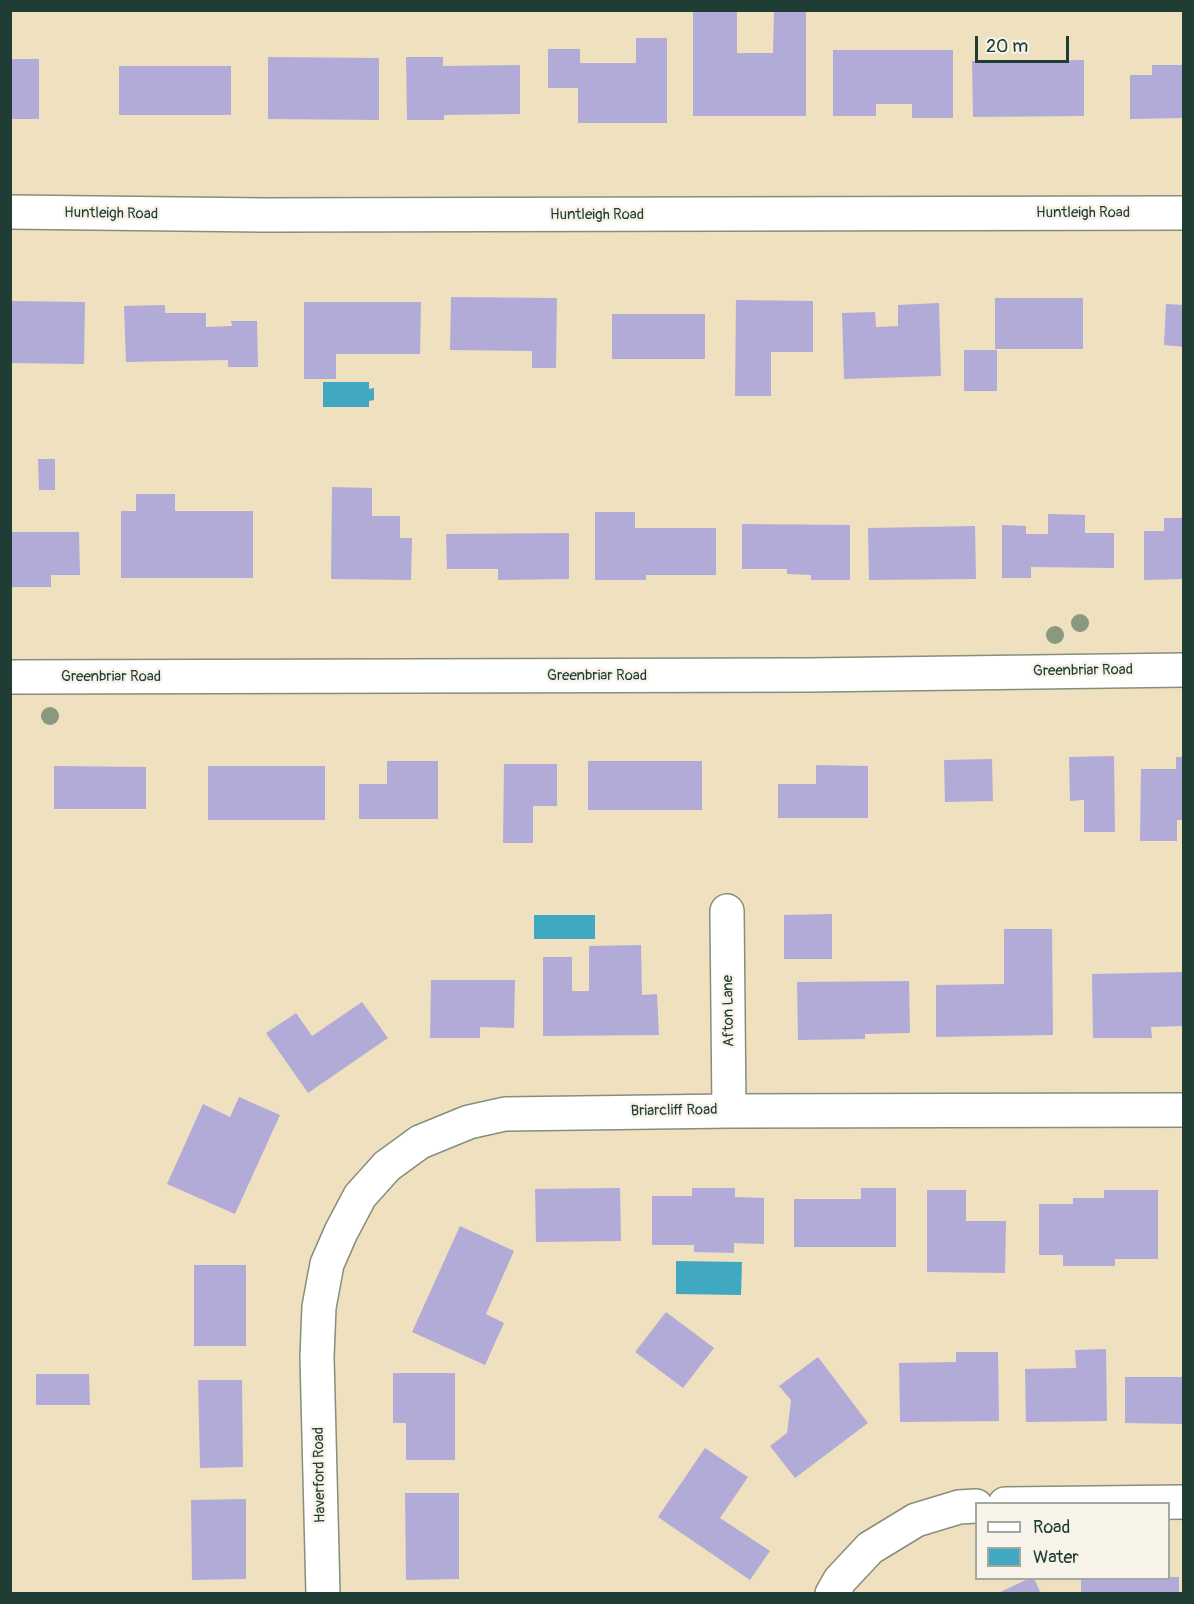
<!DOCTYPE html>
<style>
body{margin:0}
#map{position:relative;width:1194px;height:1604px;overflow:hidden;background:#efe0c0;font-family:Pangolin,sans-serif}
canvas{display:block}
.frame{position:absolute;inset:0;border:12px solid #1f3d34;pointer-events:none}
.legend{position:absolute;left:975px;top:1502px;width:195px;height:78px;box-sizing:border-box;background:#f7f3e8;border:2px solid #a1aaa0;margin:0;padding:8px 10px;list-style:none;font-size:18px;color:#1f3d34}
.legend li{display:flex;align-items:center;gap:12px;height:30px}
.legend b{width:30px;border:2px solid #a1aaa0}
.scale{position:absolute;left:975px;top:36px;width:94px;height:27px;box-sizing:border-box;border:3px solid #1f3d34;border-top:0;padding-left:8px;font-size:18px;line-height:21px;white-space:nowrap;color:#1f3d34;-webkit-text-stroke:4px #f7f3e8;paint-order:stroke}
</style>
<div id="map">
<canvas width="1194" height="1604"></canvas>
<div class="frame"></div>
<ul class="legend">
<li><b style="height:8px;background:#fff"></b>Road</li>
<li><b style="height:16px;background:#40a8c0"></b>Water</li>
</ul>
<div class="scale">20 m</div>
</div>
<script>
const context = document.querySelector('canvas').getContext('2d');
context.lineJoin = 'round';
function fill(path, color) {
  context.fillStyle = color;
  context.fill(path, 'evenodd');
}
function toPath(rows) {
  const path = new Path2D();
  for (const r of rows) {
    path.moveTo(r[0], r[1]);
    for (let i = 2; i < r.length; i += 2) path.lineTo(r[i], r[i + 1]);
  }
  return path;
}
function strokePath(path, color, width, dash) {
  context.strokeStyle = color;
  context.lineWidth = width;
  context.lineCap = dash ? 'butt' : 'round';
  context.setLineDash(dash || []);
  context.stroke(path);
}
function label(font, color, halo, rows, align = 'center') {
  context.font = font + ' Pangolin,sans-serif';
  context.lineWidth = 5;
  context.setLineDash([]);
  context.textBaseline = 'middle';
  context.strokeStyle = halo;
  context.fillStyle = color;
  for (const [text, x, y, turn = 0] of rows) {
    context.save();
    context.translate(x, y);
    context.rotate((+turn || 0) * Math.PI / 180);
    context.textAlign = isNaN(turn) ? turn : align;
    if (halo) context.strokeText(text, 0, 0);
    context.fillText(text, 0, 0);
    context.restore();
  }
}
fill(toPath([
 [323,382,369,382,369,389,374,388,374,400,369,401,369,407,323,407],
 [534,915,595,915,595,939,534,939],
 [676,1261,742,1262,741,1295,676,1294]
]), '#40a8c0');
fill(toPath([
 [774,10,806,10,806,116,693,116,693,11,737,11,737,53,773,53],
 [636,38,667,38,667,123,578,123,578,88,548,88,548,49,580,49,580,63,636,63],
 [833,50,953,50,953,118,912,118,912,104,876,104,876,116,833,116],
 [268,57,379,58,379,120,268,119],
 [406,57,443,57,443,66,520,65,520,114,444,115,444,120,407,120],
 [10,59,39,59,39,119,10,119],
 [1084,60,1084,116,973,117,972,61],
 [1152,65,1184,65,1184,118,1130,119,1130,75,1152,75],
 [119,66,231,66,231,115,119,115],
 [451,297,557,298,556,368,532,368,532,351,450,350],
 [995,298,1083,298,1083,349,995,349],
 [736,300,813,301,813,352,771,352,771,396,735,396],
 [10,301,85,302,84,364,10,363],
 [304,302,421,302,420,354,336,354,336,379,304,379],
 [939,303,941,376,844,379,842,313,875,312,876,327,898,326,898,305],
 [1166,304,1184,305,1184,347,1164,345],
 [165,305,165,313,206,313,206,327,232,326,231,321,257,321,258,367,228,367,228,360,126,362,124,306],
 [612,314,705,314,705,359,612,359],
 [964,350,997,350,997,391,964,391],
 [38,459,55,459,55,490,39,490],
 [332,487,372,488,372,516,400,516,400,538,412,538,411,580,331,579],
 [136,494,175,494,175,511,253,511,253,578,121,578,121,511,136,511],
 [595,512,635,512,635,528,716,528,716,575,646,575,646,580,595,580],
 [1048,514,1085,515,1085,533,1114,533,1114,568,1031,567,1031,578,1002,578,1002,525,1026,526,1026,534,1048,534],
 [1164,518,1184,518,1184,579,1144,580,1144,531,1164,531],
 [742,524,850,525,850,580,811,580,811,575,787,574,787,569,742,569],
 [975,526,976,579,869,580,868,528],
 [10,532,79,532,80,575,51,575,51,587,12,587,12,576,10,576],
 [569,533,569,579,498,580,498,569,447,569,446,534],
 [1114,756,1115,832,1084,832,1084,800,1070,801,1069,757],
 [1176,757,1184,757,1184,820,1177,820,1177,841,1140,841,1141,769,1176,769],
 [992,759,993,801,945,802,944,760],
 [387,761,438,761,438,819,359,819,359,784,387,784],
 [588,761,702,761,702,810,588,810],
 [504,764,557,764,557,806,533,806,533,843,503,843],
 [816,765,868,766,868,818,778,818,778,784,816,784],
 [54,766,146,767,146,809,54,809],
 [208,766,325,766,325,820,208,820],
 [832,914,832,959,784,959,784,915],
 [1004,929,1052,929,1053,1035,936,1037,936,985,1004,984],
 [641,945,642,995,657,994,659,1035,543,1036,543,957,572,957,572,991,589,991,589,946],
 [1184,972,1184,1026,1151,1027,1152,1038,1093,1038,1092,974],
 [431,980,515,980,514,1028,480,1027,480,1038,430,1038],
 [909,981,910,1033,865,1034,865,1039,798,1040,797,982],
 [362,1002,388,1038,308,1093,266,1033,296,1013,312,1036],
 [239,1097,280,1115,235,1214,167,1184,203,1104,230,1117],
 [620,1188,621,1241,536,1242,535,1189],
 [692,1188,735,1188,735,1197,764,1198,764,1244,734,1243,734,1253,694,1252,694,1245,652,1245,652,1196,692,1196],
 [861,1188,896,1188,896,1247,794,1247,794,1199,861,1199],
 [927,1190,966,1190,966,1221,1006,1221,1005,1273,927,1272],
 [1104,1190,1158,1190,1158,1259,1115,1259,1115,1266,1063,1266,1063,1255,1039,1255,1039,1204,1073,1204,1073,1198,1104,1198],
 [460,1226,514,1251,486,1314,504,1323,485,1365,412,1332],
 [194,1265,246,1265,246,1346,194,1346],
 [666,1312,714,1348,683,1388,635,1352],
 [1106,1349,1107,1421,1026,1422,1025,1369,1076,1368,1075,1350],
 [956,1352,998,1352,999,1421,900,1422,899,1363,956,1362],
 [818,1357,868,1423,795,1478,770,1446,787,1433,791,1400,779,1386],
 [393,1373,455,1373,455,1460,406,1460,406,1423,393,1423],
 [36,1374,89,1374,90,1405,36,1405],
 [1125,1377,1184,1377,1184,1424,1125,1423],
 [198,1380,242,1380,243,1467,200,1468],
 [705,1448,748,1477,720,1518,770,1551,750,1580,658,1517],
 [405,1493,459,1493,459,1579,406,1580],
 [246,1499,246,1579,192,1580,191,1500],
 [1168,1577,1179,1577,1179,1594,1081,1594,1081,1578,1168,1578],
 [1030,1578,1034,1578,1041,1594,996,1594]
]), '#b2abd7');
const minor = toPath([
 [10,212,263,215,1184,213],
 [10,677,809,675,1184,670],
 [727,911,729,1111],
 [1005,1504,1184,1502],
 [323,1594,317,1357,319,1307,327,1264,341,1232,360,1196,387,1166,420,1142,469,1122,505,1114,729,1111,1184,1110],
 [832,1594,840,1580,870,1548,916,1520,959,1507,976,1506]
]);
strokePath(minor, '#878e7a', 36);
strokePath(minor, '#fff', 33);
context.fillStyle = '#89987f';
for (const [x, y] of [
 [1080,623],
 [1055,635],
 [50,716]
]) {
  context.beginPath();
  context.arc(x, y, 9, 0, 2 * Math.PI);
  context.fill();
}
label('15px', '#1f3d34', '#f7f3e8', [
 ["Huntleigh Road",1083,213],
 ["Huntleigh Road",111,214,1],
 ["Huntleigh Road",597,215],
 ["Greenbriar Road",1083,671,-1],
 ["Greenbriar Road",597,676],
 ["Greenbriar Road",111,677],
 ["Afton Lane",729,1011,-91],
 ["Briarcliff Road",674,1111,-1],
 ["Haverford Road",320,1475,-91]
]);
</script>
